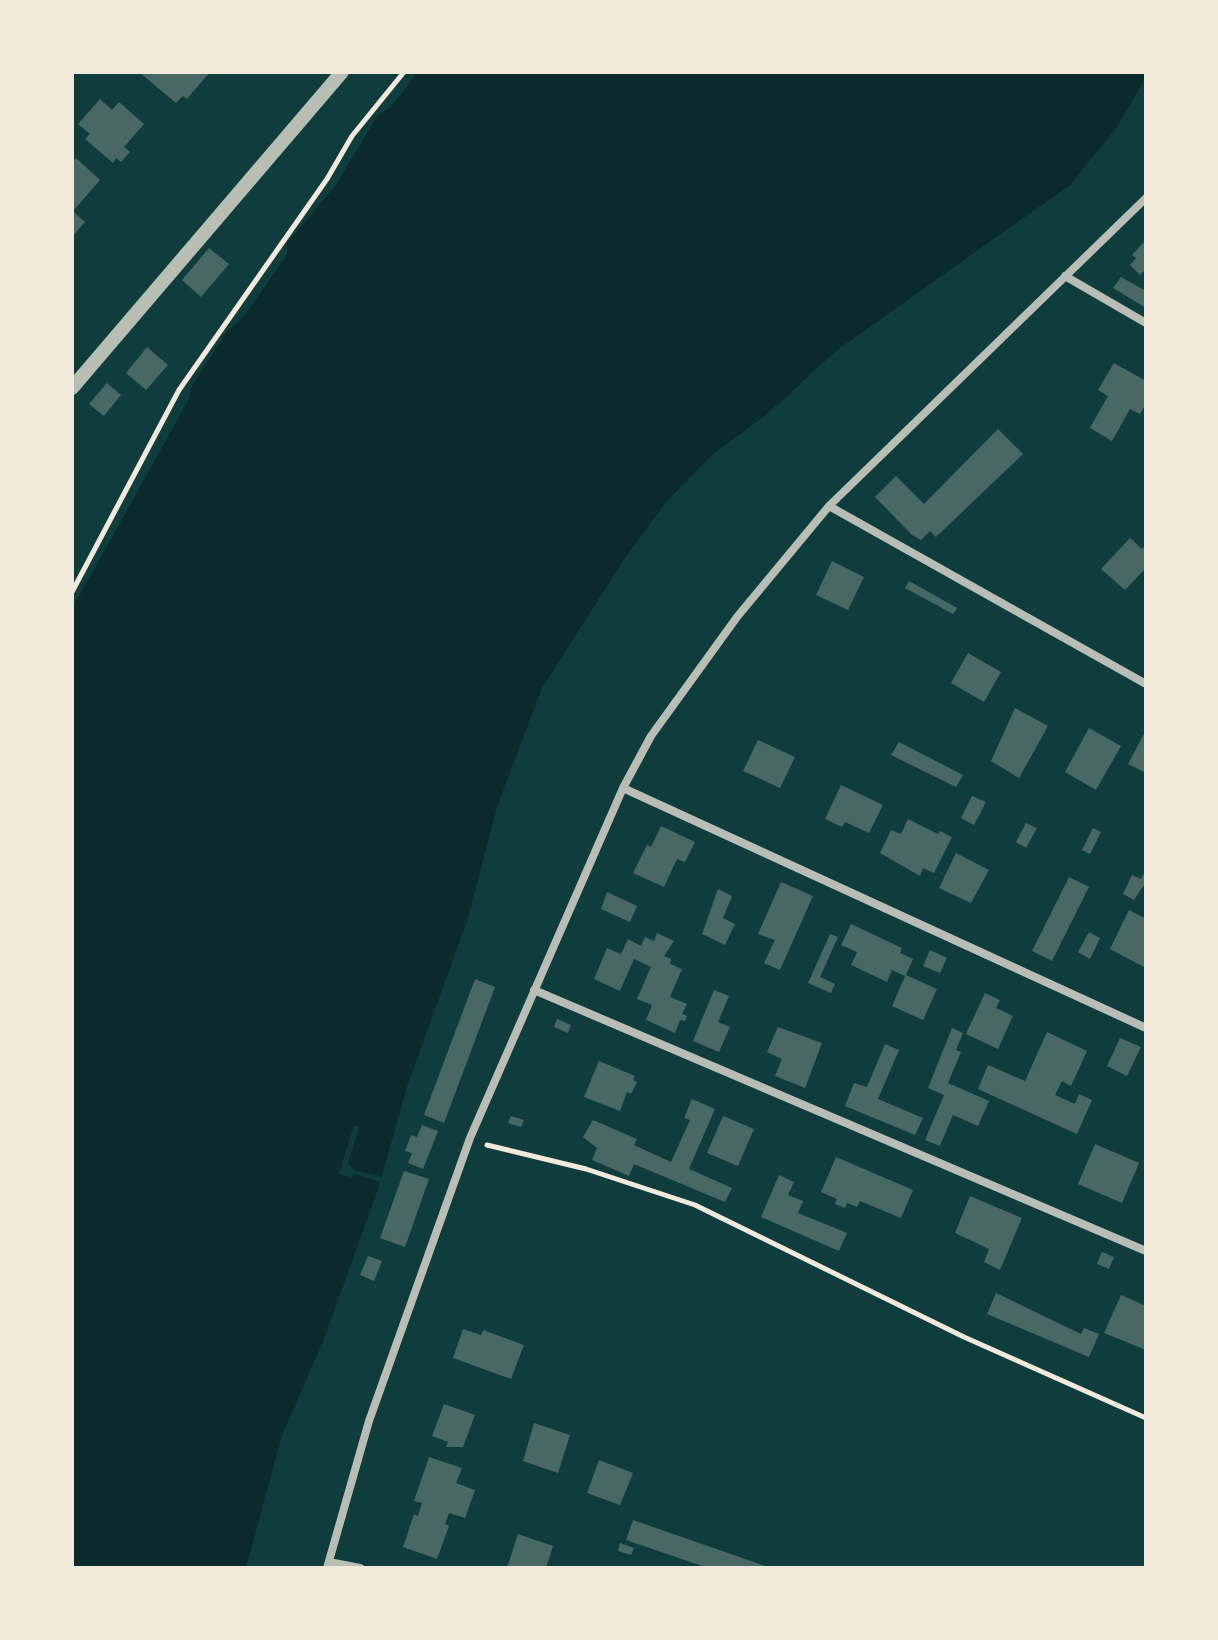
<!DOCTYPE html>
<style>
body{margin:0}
#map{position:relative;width:1218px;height:1640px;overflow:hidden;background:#0f3d3e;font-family:Cabin,sans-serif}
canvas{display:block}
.frame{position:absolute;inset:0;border:74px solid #f1e9da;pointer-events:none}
</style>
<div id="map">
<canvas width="1218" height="1640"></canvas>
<div class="frame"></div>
</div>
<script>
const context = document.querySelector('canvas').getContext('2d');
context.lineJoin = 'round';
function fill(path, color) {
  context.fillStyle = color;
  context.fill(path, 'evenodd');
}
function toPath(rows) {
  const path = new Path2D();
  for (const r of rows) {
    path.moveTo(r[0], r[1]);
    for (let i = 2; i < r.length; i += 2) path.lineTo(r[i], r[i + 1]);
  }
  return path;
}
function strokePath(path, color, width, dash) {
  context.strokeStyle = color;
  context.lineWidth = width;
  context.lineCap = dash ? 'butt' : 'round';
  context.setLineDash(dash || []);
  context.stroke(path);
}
fill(toPath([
 [418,72,1146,72,1146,77,1117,127,1070,185,837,350,765,416,714,453,666,502,625,558,542,688,497,807,468,918,407,1087,378,1189,324,1339,282,1435,246,1568,72,1568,72,609,190,397,190,389,227,331,244,316,287,255,287,243,335,186,378,115,391,107]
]), '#0a2a2b');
fill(toPath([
 [354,1125,359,1127,348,1164,355,1170,385,1178,384,1183,355,1174,351,1177,339,1174]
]), '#0f3d3e');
fill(toPath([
 [139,72,210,72,187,99,183,96,176,103],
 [100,99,112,110,119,102,144,124,124,147,130,152,121,162,116,158,113,163,85,139,90,134,78,124],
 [76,158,100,180,73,211,85,222,72,237,72,163],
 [1146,240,1146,269,1140,275,1130,265,1136,258,1132,255],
 [209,248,229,264,201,297,182,280],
 [1121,277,1146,291,1146,308,1113,288],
 [147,347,168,365,146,390,126,373],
 [1114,363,1146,381,1146,404,1140,414,1130,409,1112,441,1090,428,1108,396,1098,390],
 [107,383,121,395,104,416,89,404],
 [998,429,1023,454,936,537,930,531,921,540,912,535,875,497,896,476,924,504],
 [1130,538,1142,549,1146,545,1146,568,1125,590,1101,569],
 [832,561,864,577,848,610,816,595],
 [909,581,957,608,953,614,905,588],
 [968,653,1001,672,984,702,951,683],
 [1015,708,1048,726,1019,778,991,761],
 [1089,728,1121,746,1096,790,1065,772],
 [1146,730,1146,768,1144,772,1128,764],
 [758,740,795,757,780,788,743,771],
 [899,742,963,775,956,787,891,755],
 [841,785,883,805,869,833,845,822,842,827,825,819],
 [972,796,986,802,974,825,961,818],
 [908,819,938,834,940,831,952,837,934,873,923,868,920,876,880,853,891,830,901,834],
 [1026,823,1037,828,1026,848,1016,842],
 [661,826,695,842,685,862,677,859,664,887,633,873,647,845,651,847],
 [1093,828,1101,832,1090,854,1082,850],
 [956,853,989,870,971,903,939,888],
 [1146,870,1146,882,1134,900,1123,894,1132,875,1141,879],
 [1069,877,1089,887,1052,961,1032,951],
 [781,882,813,896,780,970,764,963,775,940,758,934],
 [718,889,732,896,723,918,735,924,725,945,702,934],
 [607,892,637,906,630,922,601,909],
 [1129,910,1146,919,1146,968,1110,949],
 [851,924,902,948,900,953,913,959,906,975,937,989,923,1020,892,1006,905,976,892,970,887,982,851,965,857,952,841,945],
 [1089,932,1100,938,1090,959,1078,952],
 [657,933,674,941,664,956,671,959,670,964,682,969,670,997,687,1004,682,1014,687,1016,685,1021,680,1020,675,1033,646,1020,652,1005,637,999,651,967,634,959,620,991,594,979,607,948,621,954,628,939,641,946,645,937,654,941],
 [830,934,838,937,820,977,835,984,831,993,808,983],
 [930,950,947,958,940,973,923,966],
 [475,979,495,987,444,1123,424,1115],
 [714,990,729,996,718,1022,730,1027,719,1052,693,1041],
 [985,993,1000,1000,996,1008,1013,1016,998,1049,966,1034],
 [557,1019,571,1025,568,1033,554,1027],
 [778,1027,822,1043,805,1088,775,1076,782,1059,767,1052],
 [952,1028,963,1033,956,1050,961,1052,948,1083,989,1101,978,1126,953,1115,940,1146,925,1140,944,1095,928,1088],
 [1047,1032,1087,1051,1071,1086,1062,1081,1055,1095,1075,1104,1079,1094,1092,1100,1077,1134,978,1089,988,1065,1025,1081],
 [1120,1038,1141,1047,1127,1076,1107,1066],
 [885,1044,899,1050,878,1099,923,1118,915,1135,845,1106,854,1083,867,1087],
 [599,1061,635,1076,633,1080,637,1082,631,1094,627,1092,620,1111,584,1097],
 [692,1099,715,1109,689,1169,732,1188,725,1202,634,1164,629,1176,592,1160,597,1148,583,1137,593,1120,637,1139,634,1145,671,1162,690,1120,684,1118],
 [511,1116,524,1120,521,1127,508,1123],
 [723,1116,754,1129,738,1166,707,1153],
 [422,1125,438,1131,423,1169,408,1163,412,1153,405,1151,411,1135,417,1137],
 [1095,1144,1139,1163,1122,1203,1078,1184],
 [836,1157,913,1190,901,1218,860,1201,857,1207,847,1203,845,1208,835,1204,837,1199,821,1192],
 [404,1171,429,1179,405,1247,380,1238],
 [779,1175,794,1182,788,1195,803,1201,798,1213,847,1233,839,1251,761,1217],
 [970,1196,1022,1218,1000,1270,984,1262,989,1249,955,1233],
 [1102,1252,1114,1257,1109,1269,1097,1264],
 [368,1256,382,1261,374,1281,360,1275],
 [996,1293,1081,1334,1084,1328,1099,1334,1089,1357,987,1314],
 [1121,1295,1146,1306,1146,1350,1104,1333],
 [463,1329,481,1335,483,1330,524,1345,511,1379,453,1358],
 [444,1404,475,1415,463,1447,446,1447,448,1442,432,1436],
 [534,1423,570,1435,558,1473,523,1461],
 [429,1457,462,1468,456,1483,475,1490,465,1518,449,1513,445,1524,449,1526,437,1559,403,1547,414,1514,418,1516,422,1503,414,1501],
 [599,1460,633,1473,620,1505,587,1493],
 [633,1520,771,1568,708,1568,626,1540],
 [518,1534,553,1546,546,1568,507,1568],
 [620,1543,634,1548,631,1555,618,1551]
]), '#486865');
strokePath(toPath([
 [72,592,179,390,327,179,352,136,404,72],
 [487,1145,586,1169,695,1205,964,1337,1146,1418]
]), '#f1e9da', 5);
strokePath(toPath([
 [1065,276,1146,323],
 [829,506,1146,684],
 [623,788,1146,1028],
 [534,990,1146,1251],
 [329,1562,360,1568],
 [327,1568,369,1421,470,1138,623,788,651,736,737,617,829,506,1146,198]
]), '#b8beb3', 8);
strokePath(toPath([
 [72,388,342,72]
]), '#b8beb3', 14);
</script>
